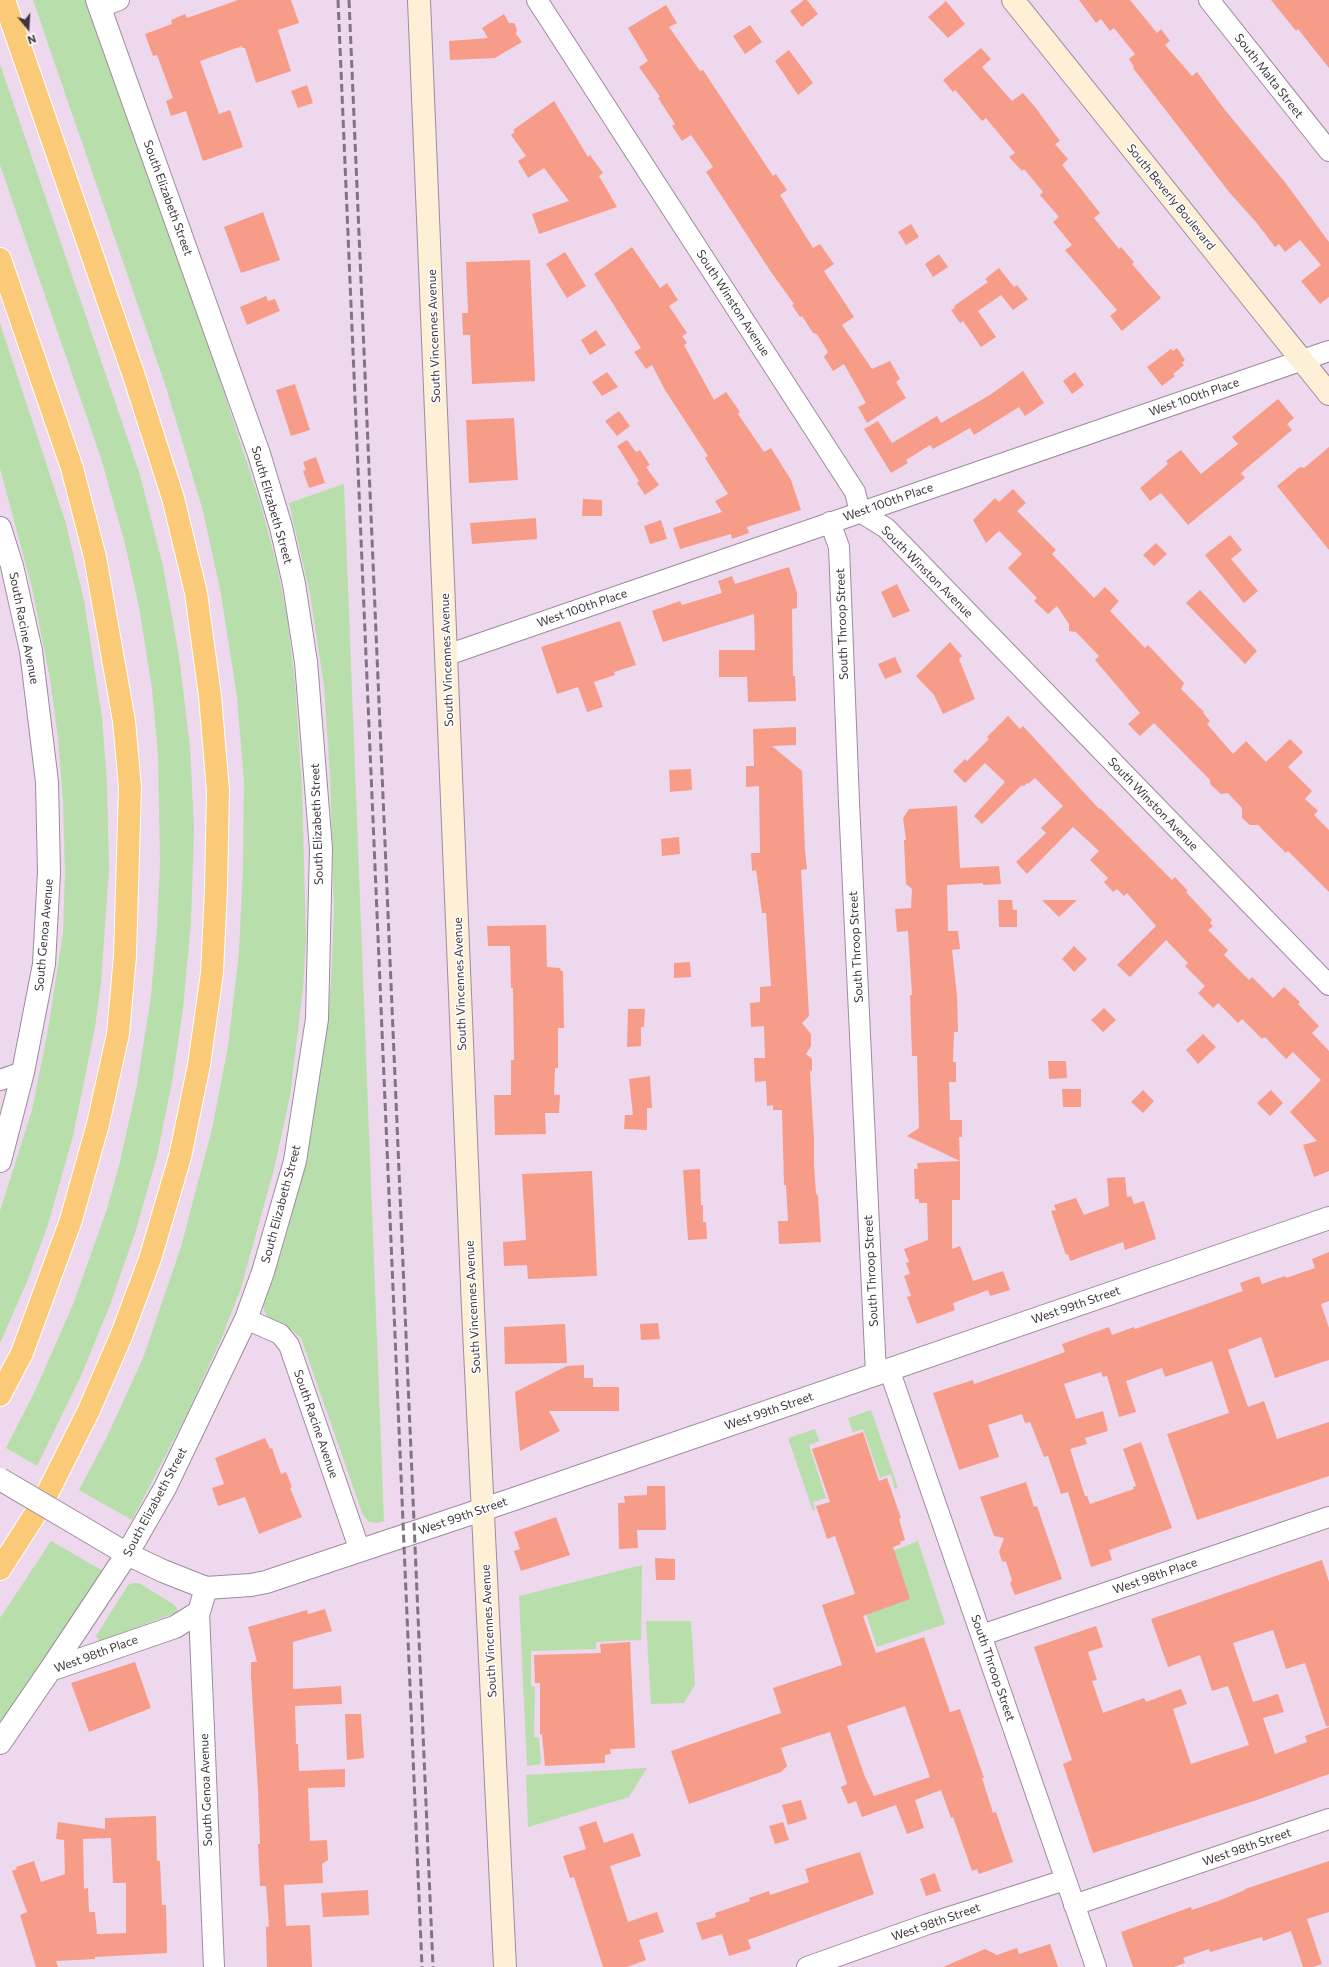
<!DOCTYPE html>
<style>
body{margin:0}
#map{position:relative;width:1329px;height:1967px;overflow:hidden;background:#edd8ed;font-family:Commissioner,sans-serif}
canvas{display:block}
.north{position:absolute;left:8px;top:8px;width:40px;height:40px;-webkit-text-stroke:3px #fff;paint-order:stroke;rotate:162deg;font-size:11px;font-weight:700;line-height:16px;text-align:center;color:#3f373f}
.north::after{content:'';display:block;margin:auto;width:14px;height:18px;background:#3f373f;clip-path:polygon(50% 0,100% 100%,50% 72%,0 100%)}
</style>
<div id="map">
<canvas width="1329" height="1967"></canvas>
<div class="north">N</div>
</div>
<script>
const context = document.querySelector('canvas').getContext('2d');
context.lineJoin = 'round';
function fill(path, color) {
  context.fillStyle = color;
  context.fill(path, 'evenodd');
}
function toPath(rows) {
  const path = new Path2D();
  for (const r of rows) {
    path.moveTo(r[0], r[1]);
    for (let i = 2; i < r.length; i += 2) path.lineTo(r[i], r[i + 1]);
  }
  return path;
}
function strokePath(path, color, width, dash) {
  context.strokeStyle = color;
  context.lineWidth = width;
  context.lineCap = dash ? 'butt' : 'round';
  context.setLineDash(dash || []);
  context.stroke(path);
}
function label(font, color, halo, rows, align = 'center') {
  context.font = font + ' Commissioner,sans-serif';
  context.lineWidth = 3;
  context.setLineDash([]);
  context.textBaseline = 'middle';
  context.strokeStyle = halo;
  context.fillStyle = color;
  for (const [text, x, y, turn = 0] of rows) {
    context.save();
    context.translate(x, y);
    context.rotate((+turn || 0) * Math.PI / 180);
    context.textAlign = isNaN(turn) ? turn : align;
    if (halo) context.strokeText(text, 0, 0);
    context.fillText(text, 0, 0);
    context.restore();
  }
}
fill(toPath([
 [33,0,88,0,206,337,262,509,277,566,287,616,295,684,302,787,306,938,303,989,290,1096,274,1169,241,1288,222,1337,186,1416,132,1520,79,1490,106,1439,143,1358,181,1247,212,1129,228,1047,239,952,243,869,244,782,237,697,221,594,203,511,166,387],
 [0,64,140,475,163,566,179,656,190,747,194,829,191,922,183,1009,172,1082,157,1156,135,1233,110,1305,80,1378,37,1466,6,1448,36,1389,74,1302,107,1209,120,1162,137,1085,151,996,157,928,160,863,158,754,152,689,139,607,125,544,101,458,0,165],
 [0,323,66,524,84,601,102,718,107,782,109,870,101,983,95,1027,73,1136,47,1228,26,1284,0,1343,0,1211,32,1110,47,1035,63,934,65,873,63,800,58,738,50,679,32,588,0,468],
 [344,484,384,1521,377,1523,369,1522,363,1515,301,1338,293,1331,267,1317,263,1307,266,1293,282,1251,298,1189,312,1124,326,1036,331,983,334,910,330,775,324,686,310,594,289,503],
 [871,1410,898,1488,895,1489,891,1474,880,1478,863,1429,853,1432,848,1418],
 [815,1429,819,1441,809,1445,826,1498,813,1502,815,1510,813,1511,788,1438],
 [51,1541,103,1571,47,1657,0,1722,0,1618],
 [918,1541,945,1624,877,1647,851,1567],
 [642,1565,641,1640,596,1642,596,1649,531,1651,531,1686,535,1687,534,1737,539,1738,541,1764,527,1766,519,1596],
 [133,1583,139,1583,173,1604,177,1608,178,1612,99,1641,96,1636,128,1585],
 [646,1621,691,1621,695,1685,684,1703,651,1704],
 [647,1768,629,1797,528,1827,526,1775]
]), '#b8deab');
fill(toPath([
 [238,0,291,0,299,23,278,30,291,71,256,83,245,48,243,48,242,46,200,61,219,114,230,110,243,147,203,161,186,111,171,116,166,101,173,98,157,55,153,56,145,34,172,24,171,20,185,14,187,18],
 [804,0,807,0,818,14,802,27,790,11],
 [1079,0,1130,0,1157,33,1161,29,1170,41,1165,45,1192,76,1197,72,1225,110,1284,181,1329,242,1329,297,1320,304,1301,281,1321,265,1300,240,1285,252,1279,244,1275,247,1256,222,1229,192,1133,68,1137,64,1134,67,1129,59,1135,54,1114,28,1110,31,1101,19,1096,23],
 [1271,0,1329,0,1329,68,1298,29,1296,31],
 [946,1,965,24,948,38,928,17],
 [666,5,677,23,669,27,700,71,703,70,773,176,776,174,787,190,780,195,813,248,820,244,834,264,824,271,854,317,842,325,872,369,890,361,900,379,896,382,906,398,867,423,858,407,866,403,844,364,833,371,824,357,828,352,817,334,813,333,802,316,800,317,792,305,794,304,771,272,706,172,713,167,691,135,682,141,672,126,675,124,658,98,660,97,639,67,648,61,628,28],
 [504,14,509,23,514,23,517,29,516,34,522,42,495,58,450,60,449,41,488,38,482,28],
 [750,25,762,42,745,54,733,36],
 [981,48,991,59,982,67,1012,101,1023,93,1035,107,1060,141,1055,144,1068,159,1062,165,1100,213,1094,218,1119,249,1121,247,1134,262,1132,264,1161,298,1122,331,1110,316,1117,310,1065,250,1072,245,1053,222,1059,217,1040,195,1043,192,1024,169,1022,171,1009,157,1015,153,986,118,982,121,955,90,953,92,943,80],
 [789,50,813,83,798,95,775,61],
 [307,85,313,103,298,108,291,91],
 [554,101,588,157,590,155,603,173,599,176,617,207,539,234,532,214,569,201,544,168,528,178,518,161,526,156,511,135,515,132,513,130],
 [263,212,280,260,241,273,224,227],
 [911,224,919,237,906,245,898,232],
 [632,247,660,288,667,283,678,300,669,306,687,333,682,336,687,343,684,345,714,400,726,392,740,412,738,414,764,452,771,448,791,480,801,510,747,527,749,533,732,539,731,534,680,549,673,528,722,512,715,501,728,494,705,458,708,456,665,390,652,365,646,369,634,352,641,348,594,274],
 [565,252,586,286,567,298,546,264],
 [939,254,948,267,933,277,925,264],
 [530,260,535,381,472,384,470,335,463,335,462,313,468,313,466,262],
 [999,268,1014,287,1017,285,1028,299,1013,310,1001,295,978,311,996,337,981,347,963,321,960,323,951,310,955,308,954,306,988,282,985,279],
 [266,296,268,301,275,299,280,311,247,325,240,307],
 [596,330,606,345,590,355,581,340],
 [1177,348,1185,360,1182,363,1184,365,1173,374,1175,376,1162,386,1147,367,1171,349,1173,351],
 [1023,371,1044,403,1025,416,1019,407,974,435,970,428,933,449,930,445,906,460,908,463,891,473,864,429,878,421,892,443,937,416,941,423,990,395],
 [607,372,618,387,602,396,592,382],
 [1075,372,1084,385,1072,394,1063,381],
 [295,384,310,430,291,436,276,390],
 [1278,399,1294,418,1287,424,1292,430,1241,473,1245,478,1188,525,1161,493,1150,501,1140,488,1168,464,1166,461,1181,450,1201,474,1238,444,1232,437],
 [619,411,630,426,617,436,605,421],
 [514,418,518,480,469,483,466,420],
 [627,440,636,452,640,450,650,465,646,467,659,485,645,495,637,483,639,481,617,446],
 [1329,447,1329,550,1277,486,1300,467,1304,468],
 [316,457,325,483,309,488,303,471,306,470,303,462],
 [1013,489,1026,503,1017,511,1056,550,1052,554,1094,598,1105,587,1119,601,1110,611,1145,648,1148,645,1184,683,1181,689,1204,712,1203,713,1210,721,1207,724,1233,754,1246,741,1266,762,1290,739,1303,752,1288,767,1312,791,1305,799,1318,811,1314,815,1329,830,1329,892,1288,851,1286,853,1258,825,1250,825,1242,818,1242,808,1228,793,1221,794,1210,784,1210,780,1154,723,1140,736,1128,724,1140,713,1095,660,1099,656,1076,632,1069,631,1069,624,1057,606,1048,614,1034,601,1037,598,1008,568,1022,554,999,531,986,543,973,520,995,498,999,502],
 [583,499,602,500,602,516,582,516],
 [536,518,537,539,472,544,470,523],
 [661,520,667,539,650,544,644,526],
 [1230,535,1242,550,1231,559,1258,591,1244,603,1205,555],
 [1156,543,1167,554,1154,566,1143,555],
 [789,567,797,593,797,608,792,609,793,676,795,676,796,701,748,702,747,677,719,677,719,650,755,650,754,614,663,642,652,611,680,601,682,605,722,593,718,581,732,576,735,584],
 [897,584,910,611,893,618,881,592],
 [1200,590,1257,651,1245,664,1186,603],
 [620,621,636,665,614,672,615,675,594,682,603,707,587,712,578,687,557,694,541,647],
 [950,642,962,656,959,659,975,699,943,714,934,695,916,676],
 [895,657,902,672,885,679,878,664],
 [1008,716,1020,729,1023,726,1099,809,1100,808,1172,880,1175,877,1188,891,1186,892,1212,920,1210,923,1213,926,1208,930,1228,950,1224,955,1249,980,1252,977,1273,998,1284,987,1300,1002,1298,1004,1319,1026,1312,1033,1329,1051,1329,1171,1314,1177,1303,1145,1317,1141,1290,1112,1321,1080,1293,1052,1286,1059,1265,1037,1262,1039,1242,1019,1238,1023,1218,1003,1213,1008,1198,993,1205,986,1185,966,1188,963,1166,940,1130,977,1117,965,1156,926,1127,893,1124,896,1117,889,1113,892,1104,882,1108,878,1090,860,1099,851,1073,827,1027,874,1016,862,1046,833,1041,828,1063,806,1035,778,1028,784,1027,783,1024,786,1022,785,982,824,974,816,1005,782,985,763,965,783,953,771,965,759,967,761,989,739,987,737],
 [796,727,796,745,772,746,802,771,805,851,807,869,801,870,809,1016,802,1023,811,1034,811,1046,806,1054,812,1059,812,1070,810,1072,814,1140,814,1165,816,1193,818,1196,821,1242,779,1244,778,1221,788,1221,786,1185,784,1185,782,1110,773,1110,773,1105,767,1106,766,1081,755,1082,754,1058,765,1058,764,1026,751,1027,750,1003,760,1002,760,987,771,986,766,913,762,913,756,870,752,871,751,853,760,853,759,786,746,787,746,766,754,766,753,729],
 [691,769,692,790,670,792,669,770],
 [957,806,960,868,999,866,1001,884,983,885,983,883,947,885,948,931,958,931,960,949,952,950,957,996,958,1032,954,1032,953,1062,956,1062,956,1082,949,1082,950,1120,962,1120,962,1137,959,1137,960,1161,907,1136,919,1128,917,1056,912,1056,910,995,912,995,908,931,897,932,895,909,911,908,912,889,906,884,904,840,906,840,903,818,909,809],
 [679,837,680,854,662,856,661,839],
 [998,900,1012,900,1013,910,1017,910,1017,927,999,927],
 [1042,900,1077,900,1059,917],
 [546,925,547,967,560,968,561,971,563,971,564,1028,558,1028,558,1068,555,1068,554,1095,560,1095,559,1113,545,1113,546,1134,495,1135,494,1095,511,1095,511,1060,514,1060,513,988,511,988,510,946,488,946,487,926],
 [1074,946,1087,959,1074,972,1062,959],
 [690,962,691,977,674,978,674,963],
 [1104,1008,1116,1020,1103,1032,1091,1020],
 [628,1009,645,1009,644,1027,641,1027,641,1046,627,1047],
 [1203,1034,1216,1047,1198,1064,1186,1050],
 [1048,1061,1066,1061,1067,1078,1049,1079],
 [650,1076,652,1108,647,1108,647,1130,624,1129,625,1115,633,1115,629,1079],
 [1062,1089,1081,1089,1081,1107,1063,1107],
 [1143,1090,1154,1101,1143,1113,1131,1102],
 [1271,1090,1283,1103,1270,1116,1257,1103],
 [960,1161,960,1200,952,1200,952,1249,960,1246,973,1281,1003,1271,1010,1290,990,1296,988,1290,953,1303,955,1310,917,1324,907,1297,911,1296,904,1276,910,1274,906,1263,909,1262,904,1249,928,1240,927,1203,919,1203,919,1199,915,1199,914,1169,918,1169,917,1163],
 [700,1169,701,1205,703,1205,703,1222,706,1222,707,1239,688,1240,683,1170],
 [592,1171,597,1276,528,1279,527,1265,504,1266,503,1242,526,1240,522,1174],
 [1125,1177,1127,1197,1131,1196,1134,1204,1144,1201,1156,1239,1125,1250,1123,1242,1070,1261,1068,1254,1066,1255,1051,1211,1056,1210,1054,1205,1076,1198,1084,1215,1109,1206,1107,1178],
 [1329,1252,1329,1301,1321,1304,1329,1328,1329,1360,1275,1378,1261,1337,1228,1350,1248,1407,1264,1401,1277,1439,1329,1422,1329,1476,1197,1520,1167,1434,1229,1413,1212,1361,1165,1377,1162,1368,1126,1381,1136,1412,1119,1417,1107,1376,1103,1377,1101,1372,1064,1384,1076,1419,1103,1411,1108,1431,1085,1438,1087,1444,1070,1449,1085,1496,1087,1496,1090,1504,1134,1489,1133,1487,1136,1486,1123,1449,1141,1442,1172,1528,1109,1550,1112,1560,1091,1567,1068,1492,1061,1494,1048,1456,1044,1457,1030,1422,1025,1423,1022,1414,988,1425,999,1457,959,1470,933,1393,973,1380,974,1384,1032,1364,1065,1352,1062,1344,1109,1327,1112,1335,1134,1327,1135,1329,1243,1291,1240,1283,1259,1276,1262,1284,1285,1276,1286,1278,1315,1268,1312,1259],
 [658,1323,660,1339,641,1340,640,1324],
 [565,1324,567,1363,505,1364,504,1327],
 [584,1365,584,1378,593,1378,593,1387,619,1387,619,1411,549,1411,560,1431,520,1451,515,1392,567,1366],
 [863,1432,879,1481,887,1478,901,1518,899,1519,905,1540,900,1542,901,1544,893,1547,910,1599,863,1616,876,1653,924,1637,950,1712,960,1709,984,1778,982,1778,993,1813,996,1812,1013,1862,979,1874,977,1869,972,1871,953,1817,951,1818,941,1790,915,1800,924,1828,907,1834,896,1805,862,1817,856,1801,848,1804,841,1787,847,1784,830,1732,781,1748,787,1766,781,1772,689,1804,671,1751,781,1713,773,1688,842,1665,822,1605,855,1594,835,1536,827,1539,816,1506,830,1502,812,1449],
 [905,1706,930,1777,874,1796,865,1777,847,1726],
 [265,1438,270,1449,272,1448,281,1474,286,1472,292,1487,290,1488,302,1517,259,1534,245,1497,218,1506,212,1488,224,1484,215,1458],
 [1026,1482,1034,1507,1037,1506,1062,1579,1015,1595,1010,1583,1012,1580,1006,1562,1002,1561,999,1552,1004,1538,994,1536,980,1497],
 [647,1486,665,1486,666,1530,637,1530,638,1548,619,1549,618,1503,625,1503,624,1496,647,1495],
 [556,1517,570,1555,521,1571,514,1551,520,1549,514,1532],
 [655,1558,675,1559,675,1580,656,1580],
 [1322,1560,1329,1582,1329,1726,1326,1726,1305,1663,1286,1669,1273,1630,1233,1643,1253,1702,1278,1694,1284,1712,1263,1718,1275,1754,1307,1742,1305,1736,1329,1727,1329,1774,1254,1801,1093,1853,1063,1764,1072,1760,1034,1647,1096,1626,1103,1647,1088,1652,1097,1680,1092,1681,1103,1713,1144,1698,1146,1702,1181,1689,1187,1704,1173,1709,1191,1764,1249,1745,1228,1686,1212,1691,1200,1655,1168,1667,1151,1619],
 [325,1609,332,1631,293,1642,293,1689,341,1686,342,1704,295,1706,296,1744,298,1744,299,1771,345,1769,345,1787,308,1788,310,1841,327,1840,328,1860,322,1864,323,1883,284,1885,286,1926,310,1925,312,1967,267,1967,266,1927,269,1926,266,1886,260,1886,258,1844,260,1844,258,1791,251,1677,251,1662,257,1662,248,1627,307,1610,308,1614],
 [630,1642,635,1748,610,1749,611,1754,605,1755,605,1763,545,1766,542,1734,540,1734,540,1683,535,1683,534,1655,601,1653,600,1644],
 [135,1662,151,1708,89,1732,71,1683],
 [345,1714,361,1714,364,1758,347,1760],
 [801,1800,807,1819,788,1825,782,1805],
 [156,1816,157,1861,160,1861,162,1905,166,1905,167,1953,95,1957,95,1959,56,1961,58,1967,36,1967,20,1915,27,1912,12,1871,17,1869,16,1867,34,1861,41,1882,65,1874,64,1840,56,1839,58,1822,105,1829,105,1818],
 [111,1838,113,1883,126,1883,126,1933,97,1934,95,1912,89,1912,88,1888,84,1889,83,1839],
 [596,1821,604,1843,633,1833,641,1856,610,1866,628,1922,657,1912,664,1932,639,1940,646,1960,627,1967,603,1967,574,1877,570,1878,563,1856,586,1849,579,1827],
 [783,1822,789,1840,775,1844,769,1826],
 [860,1852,874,1894,748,1940,751,1949,729,1956,722,1934,702,1940,696,1923,716,1917,715,1913,750,1901,749,1898,769,1891,770,1895,809,1882,805,1869],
 [1329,1861,1329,1912,1307,1919,1322,1964,1313,1967,1303,1967,1291,1931,1263,1941,1262,1937,1210,1952,1209,1949,1183,1958,1185,1963,1174,1967,1133,1967,1121,1932,1191,1907,1192,1910,1221,1900,1245,1890,1245,1889],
 [935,1873,941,1891,926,1896,920,1879],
 [368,1890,369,1915,323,1917,321,1893],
 [1050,1944,1058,1967,943,1967,985,1949,997,1955,1017,1948,1019,1954]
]), '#f89c8a');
const minor = toPath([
 [537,0,855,492,860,512,886,528,1329,985],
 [1209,0,1329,151],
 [100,7,119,0],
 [830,522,839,547,849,802,876,1374],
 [447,655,1329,351],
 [0,1080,23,1072],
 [246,1319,280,1334,289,1345,360,1551],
 [889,1369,1096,1967],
 [199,1612,214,1967],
 [982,1635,1329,1517],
 [1074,1905,1329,1819],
 [807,1967,928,1924,1065,1880]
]);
const tertiary = toPath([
 [0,528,12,566,31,651,47,782,49,872,44,964,23,1072,0,1161],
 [73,1522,127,1554,163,1571,206,1588,251,1585,266,1582,511,1500,1329,1218],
 [50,1670,127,1554,165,1488,246,1319,263,1272,295,1161,317,1019,321,849,306,662,294,584,281,527,259,454,97,0],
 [0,1743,50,1670,175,1627,199,1612,206,1588]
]);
const secondary = toPath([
 [419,0,473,1309,505,1967],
 [1013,0,1329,394]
]);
const motorway = toPath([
 [0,259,72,468,95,557,124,721,130,787,125,956,118,1034,98,1124,71,1220,22,1353,0,1395],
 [0,1569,43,1502,89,1410,122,1334,150,1259,180,1157,199,1065,212,973,216,888,218,791,210,696,196,593,173,498,134,376,4,0]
]);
strokePath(minor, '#9e8b9e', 22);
strokePath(tertiary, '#9e8b9e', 24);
strokePath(secondary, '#9e8b9e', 24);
strokePath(motorway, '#fff', 24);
strokePath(minor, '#fff', 20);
strokePath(tertiary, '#fff', 22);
strokePath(secondary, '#feefd7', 22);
strokePath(motorway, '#fbca79', 22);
strokePath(toPath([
 [338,0,422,1967],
 [349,0,433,1967]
]), '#807480', 3, [8, 4]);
const tertiaryBridge = toPath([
 [0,1479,73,1522]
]);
strokePath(tertiaryBridge, '#9e8b9e', 24, []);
strokePath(tertiaryBridge, '#fff', 22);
label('12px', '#3f373f', '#fff', [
 ["South Malta Street",1269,76,52],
 ["South Beverly Boulevard",1171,197,51],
 ["South Elizabeth Street",168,198,70],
 ["South Winston Avenue",733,303,57],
 ["South Vincennes Avenue",434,336,-92],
 ["West 100th Place",1194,397,-19],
 ["West 100th Place",888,502,-19],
 ["South Elizabeth Street",272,505,74],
 ["South Winston Avenue",927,572,45],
 ["West 100th Place",582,608,-19],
 ["South Throop Street",842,624,-92],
 ["South Racine Avenue",24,628,79],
 ["South Vincennes Avenue",447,660,-92],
 ["South Winston Avenue",1153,804,46],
 ["South Elizabeth Street",317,824,-92],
 ["South Genoa Avenue",44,935,-85],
 ["South Throop Street",856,947,-93],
 ["South Vincennes Avenue",460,984,-92],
 ["South Elizabeth Street",281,1204,-75],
 ["South Throop Street",871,1271,-93],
 ["West 99th Street",1076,1305,-19],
 ["South Vincennes Avenue",473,1307,-93],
 ["West 99th Street",769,1411,-19],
 ["South Racine Avenue",316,1424,71],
 ["South Elizabeth Street",155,1502,-62],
 ["West 99th Street",463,1516,-19],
 ["West 98th Place",1155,1576,-19],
 ["South Vincennes Avenue",489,1631,-93],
 ["West 98th Place",96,1654,-20],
 ["South Throop Street",993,1668,71],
 ["South Genoa Avenue",206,1790,-92],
 ["West 98th Street",1247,1847,-19],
 ["West 98th Street",936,1922,-19]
]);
</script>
